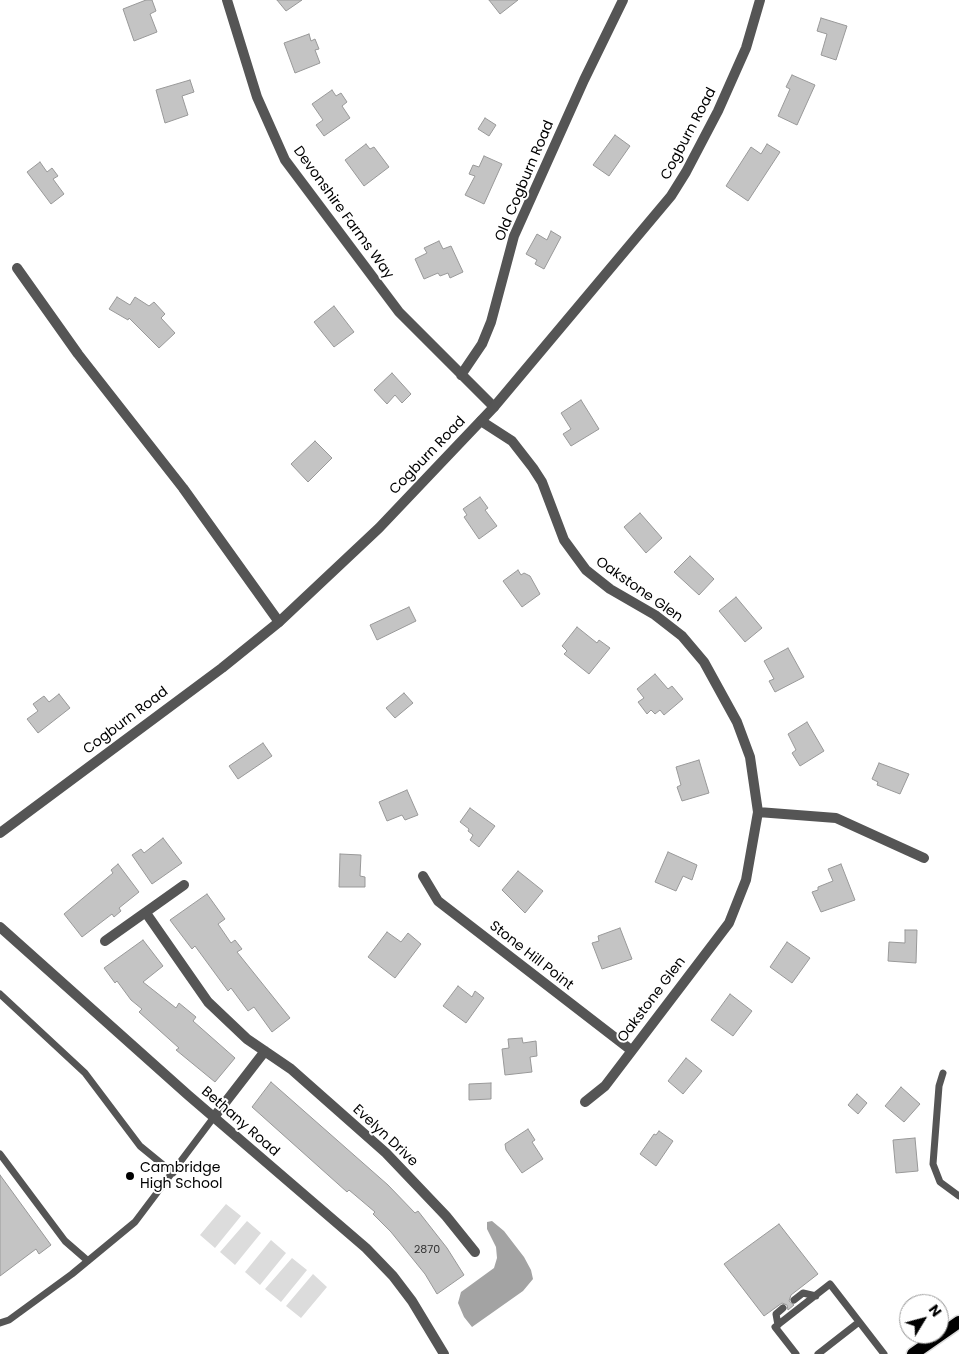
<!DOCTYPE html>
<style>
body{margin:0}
#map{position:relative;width:959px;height:1354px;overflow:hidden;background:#fff;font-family:Poppins,sans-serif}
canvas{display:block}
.north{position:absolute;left:899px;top:1294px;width:50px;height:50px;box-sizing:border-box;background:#fff;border:1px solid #999;border-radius:50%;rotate:53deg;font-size:14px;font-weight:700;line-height:20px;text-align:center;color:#000}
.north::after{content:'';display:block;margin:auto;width:18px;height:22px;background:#000;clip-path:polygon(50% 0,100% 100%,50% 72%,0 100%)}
</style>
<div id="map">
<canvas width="959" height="1354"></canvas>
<div class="north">N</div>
</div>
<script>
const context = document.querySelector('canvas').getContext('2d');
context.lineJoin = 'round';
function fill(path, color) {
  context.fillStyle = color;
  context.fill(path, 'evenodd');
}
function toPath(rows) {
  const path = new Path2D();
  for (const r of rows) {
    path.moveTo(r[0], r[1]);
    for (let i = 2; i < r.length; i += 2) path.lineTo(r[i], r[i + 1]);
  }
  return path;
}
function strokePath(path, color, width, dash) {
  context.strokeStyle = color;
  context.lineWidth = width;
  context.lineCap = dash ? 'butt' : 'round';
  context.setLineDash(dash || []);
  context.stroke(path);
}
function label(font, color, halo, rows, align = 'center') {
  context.font = font + ' Poppins,sans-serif';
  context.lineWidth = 4;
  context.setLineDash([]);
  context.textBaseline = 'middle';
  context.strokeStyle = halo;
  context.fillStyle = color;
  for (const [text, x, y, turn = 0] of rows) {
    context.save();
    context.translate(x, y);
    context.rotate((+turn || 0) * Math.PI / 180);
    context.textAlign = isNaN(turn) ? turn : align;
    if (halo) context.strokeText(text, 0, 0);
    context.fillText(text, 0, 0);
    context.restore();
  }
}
fill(toPath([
 [226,1204,241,1216,215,1248,200,1235],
 [247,1221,261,1233,235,1265,220,1252],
 [271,1240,286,1253,260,1285,245,1272],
 [292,1258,307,1270,281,1302,265,1289],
 [313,1274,327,1287,301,1318,286,1306]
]), '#dcdcdc');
fill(toPath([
 [492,1221,504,1231,524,1257,531,1270,533,1279,523,1291,472,1327,464,1317,458,1303,461,1292,494,1268,497,1258,496,1247,487,1229,487,1222]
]), '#a3a3a3');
const building = toPath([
 [146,0,152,0,156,11,150,14,157,32,134,41,123,9,146,0],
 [277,0,302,0,286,11,277,0],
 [489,0,518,0,500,14,489,0],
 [821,18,847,26,836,60,821,55,827,34,817,31,821,18],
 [309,34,311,41,315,39,319,49,315,50,320,63,295,73,284,43,309,34],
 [792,75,815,85,797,125,778,116,790,89,786,87,792,75],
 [190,80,194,92,182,96,188,115,165,123,156,90,190,80],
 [332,90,336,96,341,93,347,102,342,106,350,118,324,136,316,125,323,120,312,104,332,90],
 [485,118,496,125,489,136,478,129,485,118],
 [615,135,630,146,609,176,593,165,615,135],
 [366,144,370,149,374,147,389,167,364,186,345,160,366,144],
 [767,144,780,152,748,201,726,186,751,147,761,154,767,144],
 [484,156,502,164,484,204,465,195,475,176,469,174,473,165,479,167,484,156],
 [40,162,47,172,52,168,58,176,53,179,64,194,51,204,27,172,40,162],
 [551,231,561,237,544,269,535,264,537,260,526,254,537,234,547,240,551,231],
 [439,241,443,249,451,246,463,272,450,278,448,273,440,276,438,273,424,279,415,259,427,253,424,248,439,241],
 [117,297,130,305,135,297,149,306,154,302,165,314,161,318,175,333,159,348,129,318,128,320,109,309,117,297],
 [334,306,354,332,334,347,314,322,334,306],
 [392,373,411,394,402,403,395,395,387,404,374,390,392,373],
 [581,400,599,429,571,446,563,434,571,429,561,413,581,400],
 [315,441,332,458,308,482,291,464,315,441],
 [480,497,488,508,485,510,497,526,479,539,464,517,467,515,463,509,480,497],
 [640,513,662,538,646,553,624,527,640,513],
 [690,556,714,579,699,595,674,572,690,556],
 [518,570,521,575,524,573,530,576,540,594,522,607,503,581,518,570],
 [736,597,762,628,745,642,719,611,736,597],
 [409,607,416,621,377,640,370,625,409,607],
 [577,627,597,643,599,640,610,648,589,674,564,654,567,651,562,646,577,627],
 [788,648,804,677,775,692,769,681,774,679,764,661,788,648],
 [655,674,668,689,672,686,683,699,664,715,660,710,655,714,651,710,647,714,638,702,644,698,637,689,655,674],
 [404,693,413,703,395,718,386,708,404,693],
 [59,694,70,708,38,733,27,719,38,711,33,704,44,696,49,702,59,694],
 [807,722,824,751,800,766,792,753,796,750,788,734,807,722],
 [263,743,272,756,238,779,229,766,263,743],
 [699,760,709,793,682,801,677,787,681,785,676,767,699,760],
 [879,763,909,774,900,794,877,785,878,782,872,779,879,763],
 [407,790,418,815,405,820,402,815,387,821,379,802,407,790],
 [470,808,495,826,479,847,470,840,473,835,468,831,469,829,460,822,470,808],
 [163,838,182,863,152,884,132,855,141,849,144,853,163,838],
 [668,852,697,865,692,880,683,876,676,891,655,882,668,852],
 [340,854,361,855,360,876,365,877,365,887,339,887,340,854],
 [118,864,139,892,119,908,121,911,114,917,112,914,82,937,64,914,113,873,111,870,118,864],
 [841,864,855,900,821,912,812,892,818,890,818,887,833,881,828,869,841,864],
 [518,871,543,891,525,913,502,890,518,871],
 [207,894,225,919,218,924,231,943,235,940,242,949,237,952,290,1018,272,1032,254,1007,248,1011,231,988,228,991,195,946,192,949,170,920,207,894],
 [620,928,632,959,602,969,592,943,599,941,598,936,620,928],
 [905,930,917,930,916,963,888,961,889,942,905,943,905,930],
 [387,932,401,942,408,933,421,944,395,978,368,957,387,932],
 [143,940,163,966,143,982,176,1008,179,1003,196,1017,193,1021,235,1058,215,1082,176,1050,179,1048,139,1012,142,1009,131,1000,117,981,115,983,104,968,143,940],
 [787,942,810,958,792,983,770,967,787,942],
 [458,986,472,997,475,991,484,998,466,1023,443,1006,458,986],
 [730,994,752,1011,733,1036,711,1020,730,994],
 [522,1038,523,1043,536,1041,537,1056,530,1057,532,1072,505,1075,502,1049,509,1048,508,1039,522,1038],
 [686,1058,702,1071,683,1094,668,1081,686,1058],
 [271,1082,388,1185,415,1213,418,1211,447,1248,464,1275,437,1294,425,1274,391,1232,373,1214,375,1212,349,1190,347,1192,252,1107,271,1082],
 [491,1083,491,1099,469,1100,469,1084,491,1083],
 [901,1087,920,1104,904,1122,885,1106,901,1087],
 [857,1094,867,1103,858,1114,848,1105,857,1094],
 [528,1129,535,1140,532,1142,543,1159,522,1173,506,1150,505,1144,528,1129],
 [659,1131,673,1141,656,1166,640,1154,654,1134,656,1135,659,1131],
 [915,1138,918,1171,896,1173,893,1140,915,1138],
 [0,1175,51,1245,39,1254,36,1249,0,1276,0,1175],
 [779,1224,818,1274,791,1295,789,1301,794,1305,788,1310,787,1305,782,1303,764,1316,724,1264,779,1224]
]);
fill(building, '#c4c4c4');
strokePath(building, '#999', 1);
const primary = toPath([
 [913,1354,959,1322]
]);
strokePath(primary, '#dbdbdb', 15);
strokePath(toPath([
 [0,994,85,1073,140,1146,173,1173],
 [943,1073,939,1086,933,1164,940,1182,959,1196],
 [0,1154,65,1241,88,1261],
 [794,1300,803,1293,816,1296],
 [0,1323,9,1320,72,1274,135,1222,214,1117],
 [778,1325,776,1314,783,1308],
 [796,1354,775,1327,830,1284,884,1354],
 [818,1354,859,1322]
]), '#555', 7);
strokePath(toPath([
 [227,0,257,97,285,160,399,312,494,407],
 [17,268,78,354,183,488,279,622],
 [461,375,482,344,491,322,514,236,584,80,623,0],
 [481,421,512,441,533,468,542,482,564,540,586,570,610,589,655,615,682,636,704,662,737,722,750,757,758,812,746,880,729,923,605,1086,585,1102],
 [758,812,836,818,924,858],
 [423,876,438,901,631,1050],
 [146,913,208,1002,247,1039,291,1069,386,1153,446,1216,475,1252],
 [105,941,184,885],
 [214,1117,265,1051]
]), '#555', 10);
strokePath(toPath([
 [0,833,222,668,279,622,379,528,494,407,671,196,686,172,718,111,746,48,760,0],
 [0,927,188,1095,366,1248,393,1276,412,1301,444,1354]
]), '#555', 10);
strokePath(primary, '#000', 12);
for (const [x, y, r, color] of [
 [130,1176,5,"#000"]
]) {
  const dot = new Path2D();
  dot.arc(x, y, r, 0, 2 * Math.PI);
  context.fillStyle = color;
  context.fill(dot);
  strokePath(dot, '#fff', 2);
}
label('11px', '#313131', null, [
 ["2870",427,1250]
]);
label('14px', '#000', '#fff', [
 ["Cogburn Road",689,134,-62],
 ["Old Cogburn Road",525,181,-67],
 ["Devonshire Farms Way",343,213,54],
 ["Cogburn Road",428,456,-46],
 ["Oakstone Glen",639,590,35],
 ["Cogburn Road",126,721,-37],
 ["Stone Hill Point",531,956,38],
 ["Oakstone Glen",652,1000,-53],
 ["Bethany Road",240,1122,41],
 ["Evelyn Drive",385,1136,43]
]);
label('14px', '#000', '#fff', [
 ["Cambridge",140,1168],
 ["High School",140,1184]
], 'left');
</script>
